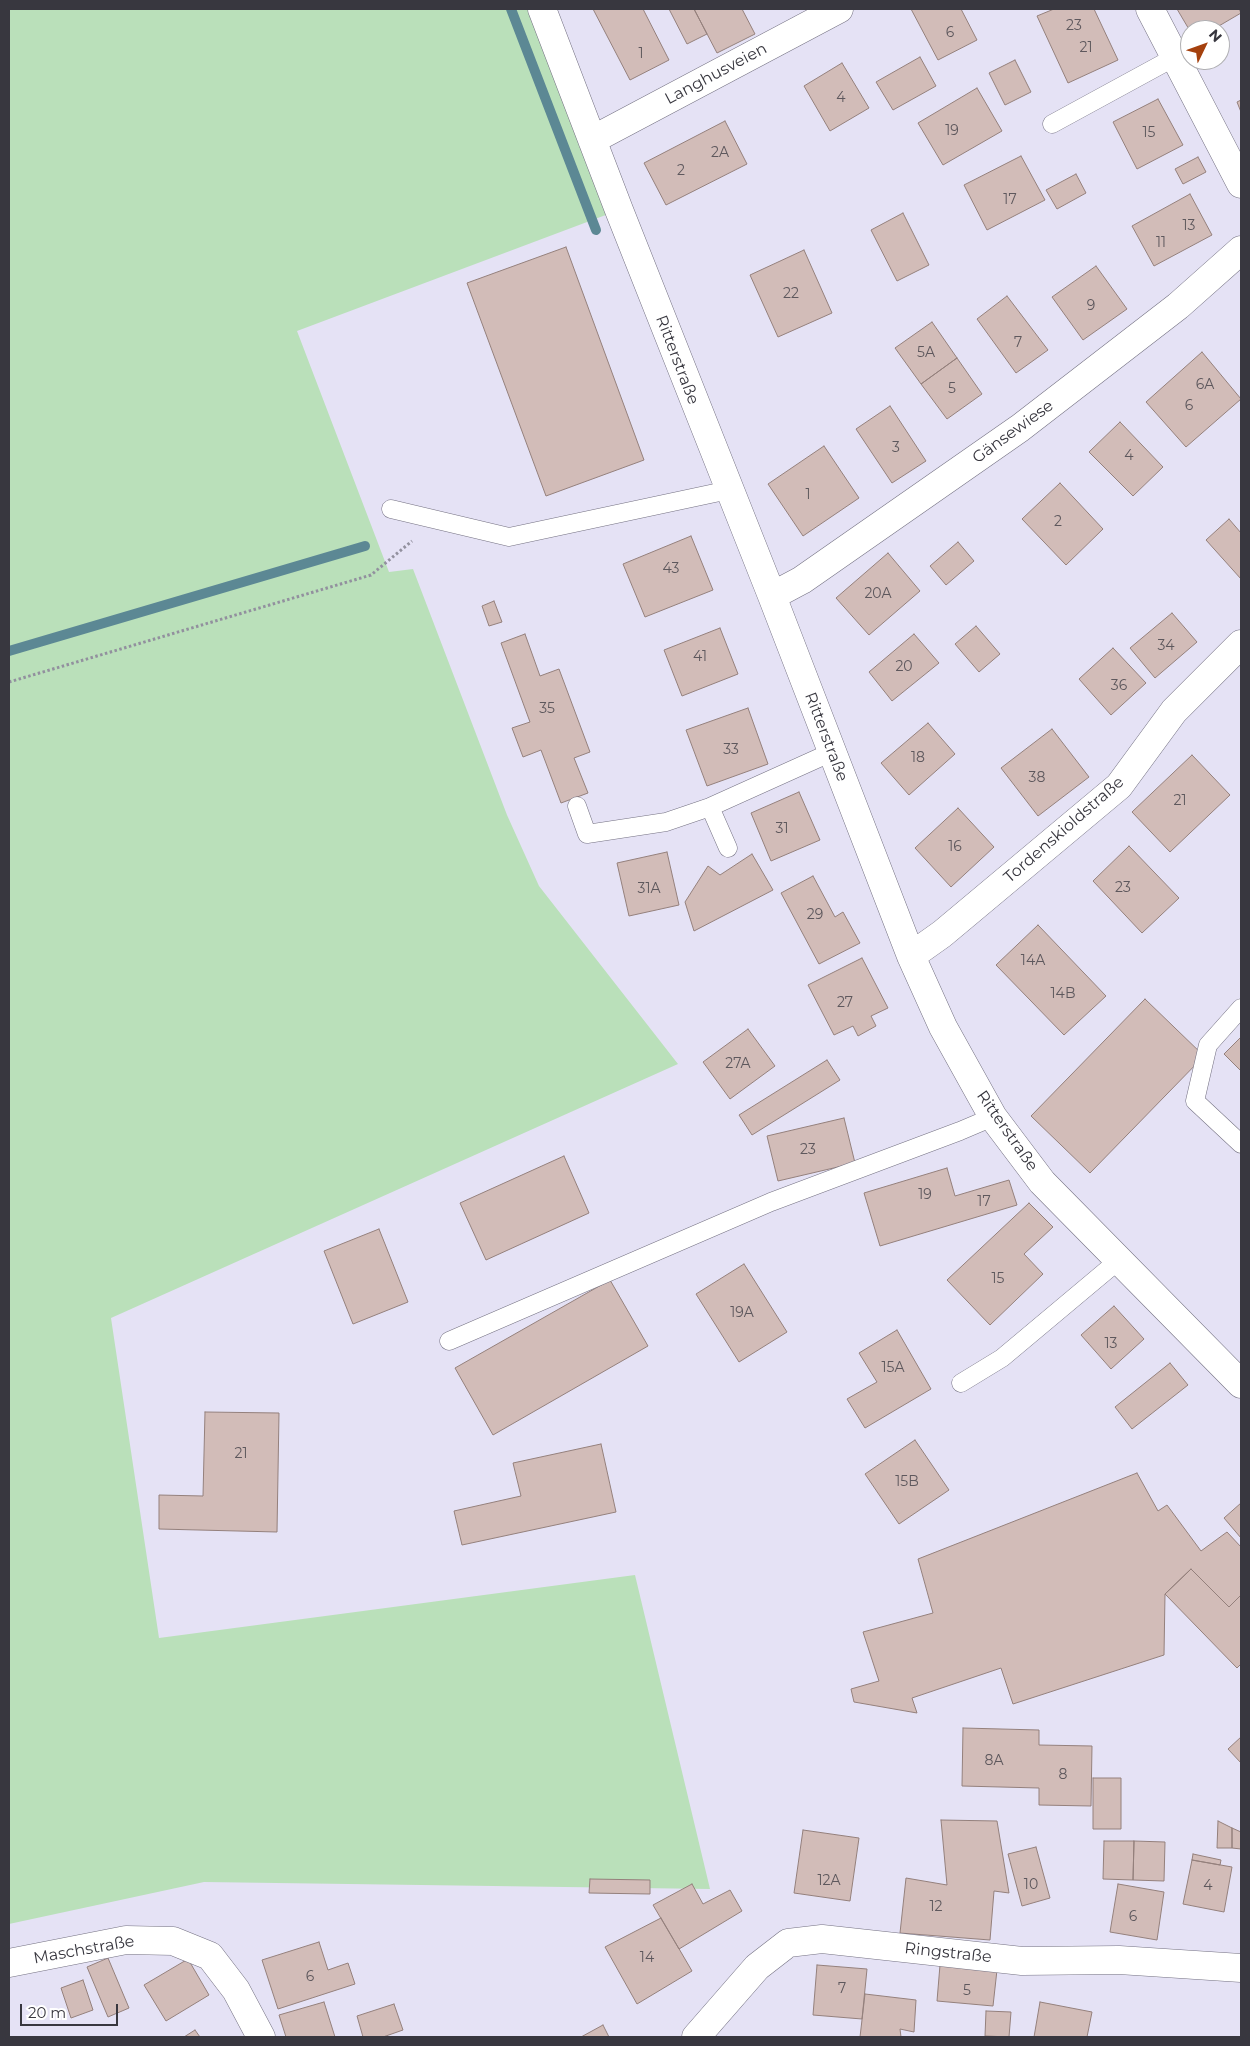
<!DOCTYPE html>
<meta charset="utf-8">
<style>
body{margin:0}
#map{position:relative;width:1250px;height:2046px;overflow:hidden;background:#e5e2f5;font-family:Montserrat,sans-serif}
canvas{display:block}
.frame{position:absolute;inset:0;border:10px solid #38373f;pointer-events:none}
.north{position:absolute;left:1180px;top:20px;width:50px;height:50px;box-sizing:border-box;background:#fff;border:1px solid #afafb2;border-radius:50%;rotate:48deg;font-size:14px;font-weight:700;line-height:20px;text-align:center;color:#38373f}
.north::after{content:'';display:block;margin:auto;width:18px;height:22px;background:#a5410e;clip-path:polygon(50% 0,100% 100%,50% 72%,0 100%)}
.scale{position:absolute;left:20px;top:2004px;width:98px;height:22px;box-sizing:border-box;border:2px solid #38373f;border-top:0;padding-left:6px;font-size:15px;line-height:18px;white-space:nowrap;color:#38373f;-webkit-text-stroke:4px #fff;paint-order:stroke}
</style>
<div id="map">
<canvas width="1250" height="2046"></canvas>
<div class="frame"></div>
<div class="north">N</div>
<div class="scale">20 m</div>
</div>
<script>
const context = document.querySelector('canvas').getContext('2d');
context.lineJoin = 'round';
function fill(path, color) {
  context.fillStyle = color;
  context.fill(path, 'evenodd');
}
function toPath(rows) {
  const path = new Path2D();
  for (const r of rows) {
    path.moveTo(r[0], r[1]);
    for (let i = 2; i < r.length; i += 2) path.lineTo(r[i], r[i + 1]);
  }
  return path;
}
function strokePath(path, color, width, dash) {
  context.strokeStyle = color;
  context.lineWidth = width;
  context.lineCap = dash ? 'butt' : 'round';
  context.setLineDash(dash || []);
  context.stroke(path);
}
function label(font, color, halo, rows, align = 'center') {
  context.font = font + ' Montserrat,sans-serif';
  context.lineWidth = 4;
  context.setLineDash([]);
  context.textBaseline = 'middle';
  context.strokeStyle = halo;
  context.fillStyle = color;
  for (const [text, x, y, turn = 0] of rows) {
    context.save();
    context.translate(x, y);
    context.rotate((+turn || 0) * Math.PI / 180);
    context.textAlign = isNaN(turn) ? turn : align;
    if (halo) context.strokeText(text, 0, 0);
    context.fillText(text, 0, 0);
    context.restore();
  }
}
fill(toPath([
 [9,9,542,9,619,210,297,331,389,572,413,569,507,815,539,886,678,1064,111,1318,159,1638,635,1575,710,1889,204,1882,9,1924]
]), '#bae0ba');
strokePath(toPath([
 [511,9,596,230],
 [9,651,365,546]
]), '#5c8894', 10);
const building = toPath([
 [593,9,643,9,669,60,630,80,593,9],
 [669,9,694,9,707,34,687,44,669,9],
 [694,9,742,9,755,34,717,53,694,9],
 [911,9,961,9,977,40,938,60,911,9],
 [1054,9,1094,9,1118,60,1068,83,1037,16,1054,9],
 [1177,9,1239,9,1241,13,1212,30,1190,31,1177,9],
 [920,57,936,86,893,110,876,82,920,57],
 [1015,60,1031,92,1005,105,989,73,1015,60],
 [842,63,869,108,830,131,804,86,842,63],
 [977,88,1002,131,943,165,918,123,977,88],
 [1158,99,1183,145,1137,169,1113,122,1158,99],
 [1241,100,1241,112,1237,102,1241,100],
 [725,121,747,164,666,205,644,163,725,121],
 [1021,156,1045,200,987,230,964,185,1021,156],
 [1198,157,1206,172,1183,184,1175,169,1198,157],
 [1076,174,1086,193,1057,209,1046,190,1076,174],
 [1190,194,1212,235,1154,266,1132,226,1190,194],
 [903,213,929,265,897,281,871,230,903,213],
 [566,247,644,460,546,496,467,283,566,247],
 [804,250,832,313,778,337,750,275,804,250],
 [1096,266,1127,309,1083,340,1052,297,1096,266],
 [1007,296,1048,350,1016,373,977,319,1007,296],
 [932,322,957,358,921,384,895,348,932,322],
 [1202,352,1241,399,1186,447,1146,402,1202,352],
 [957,358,982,394,947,419,921,384,957,358],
 [890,406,926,461,892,483,856,429,890,406],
 [1120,422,1163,467,1133,496,1089,452,1120,422],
 [824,446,859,498,803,536,768,484,824,446],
 [1060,483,1103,529,1066,565,1022,519,1060,483],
 [1229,519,1241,533,1241,579,1206,540,1229,519],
 [691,536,713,590,645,617,623,564,691,536],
 [958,542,974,561,946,585,930,566,958,542],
 [888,553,920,591,869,635,836,598,888,553],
 [494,601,502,622,489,626,482,606,494,601],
 [1172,613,1197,642,1155,678,1130,648,1172,613],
 [976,626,1000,654,979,672,955,644,976,626],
 [720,628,738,674,682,696,664,650,720,628],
 [525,634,540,676,559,669,590,752,574,758,588,793,561,803,541,750,523,757,512,728,530,722,501,643,525,634],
 [914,634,939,663,892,701,869,672,914,634],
 [1113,648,1146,683,1111,715,1079,679,1113,648],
 [748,708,768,764,707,786,686,730,748,708],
 [928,723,955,754,909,795,881,763,928,723],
 [1052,729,1089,777,1038,816,1001,768,1052,729],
 [1192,755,1230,795,1170,852,1132,812,1192,755],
 [799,792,820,840,771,861,751,813,799,792],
 [958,808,994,847,951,887,915,848,958,808],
 [1129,846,1179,898,1142,933,1093,881,1129,846],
 [667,852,679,905,629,916,617,863,667,852],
 [752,854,773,890,694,931,685,902,708,866,720,875,752,854],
 [813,876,835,917,843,912,860,943,819,964,781,893,813,876],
 [1038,925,1106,996,1064,1035,996,965,1038,925],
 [862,958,888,1008,871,1016,876,1026,858,1036,853,1026,834,1035,808,985,862,958],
 [1145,999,1204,1056,1090,1173,1031,1116,1145,999],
 [748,1029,775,1066,730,1099,703,1062,748,1029],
 [1241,1037,1241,1071,1224,1054,1241,1037],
 [827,1060,840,1080,752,1135,739,1115,827,1060],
 [844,1118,855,1163,778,1181,767,1136,844,1118],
 [564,1156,589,1213,486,1260,460,1203,564,1156],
 [947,1168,955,1196,1009,1180,1017,1205,880,1246,864,1193,947,1168],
 [1029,1203,1053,1227,1024,1254,1043,1274,990,1325,947,1280,1029,1203],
 [379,1229,408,1302,353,1324,324,1251,379,1229],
 [744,1264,787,1332,739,1362,696,1294,744,1264],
 [610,1280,648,1346,493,1435,455,1368,610,1280],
 [1114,1306,1144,1339,1111,1369,1081,1335,1114,1306],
 [897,1330,931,1389,865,1428,847,1399,877,1382,859,1353,897,1330],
 [1170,1363,1188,1385,1132,1429,1115,1407,1170,1363],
 [205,1412,279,1413,277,1532,159,1529,159,1495,203,1496,205,1412],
 [915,1440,949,1490,899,1524,865,1474,915,1440],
 [601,1444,616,1512,462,1545,454,1511,521,1496,513,1463,601,1444],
 [1137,1473,1158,1511,1167,1505,1201,1551,1227,1532,1241,1547,1241,1595,1229,1607,1191,1569,1165,1594,1164,1655,1013,1704,1001,1668,912,1698,917,1713,854,1702,851,1689,879,1681,863,1632,933,1613,918,1559,1137,1473],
 [1241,1503,1241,1538,1224,1518,1241,1503],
 [1191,1569,1229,1607,1241,1595,1241,1664,1237,1668,1165,1594,1191,1569],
 [963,1728,1039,1730,1039,1745,1092,1746,1091,1806,1039,1805,1039,1788,962,1786,963,1728],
 [1241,1737,1241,1763,1228,1749,1241,1737],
 [1093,1778,1121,1778,1121,1829,1093,1829,1093,1778],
 [941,1820,997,1821,1009,1893,994,1891,990,1940,900,1933,906,1878,947,1885,941,1820],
 [1218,1821,1232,1828,1232,1848,1217,1848,1218,1821],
 [1232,1828,1241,1832,1241,1849,1232,1848,1232,1828],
 [803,1830,859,1838,850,1901,794,1893,803,1830],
 [1104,1841,1134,1841,1133,1880,1103,1879,1104,1841],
 [1134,1841,1165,1842,1164,1881,1133,1880,1134,1841],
 [1036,1847,1050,1898,1022,1906,1008,1854,1036,1847],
 [1193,1854,1221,1860,1220,1865,1192,1860,1193,1854],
 [1192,1860,1232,1867,1224,1912,1183,1904,1192,1860],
 [590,1879,650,1880,650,1894,589,1893,590,1879],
 [692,1884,703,1904,730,1890,742,1911,679,1949,653,1905,692,1884],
 [1118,1884,1164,1892,1157,1940,1110,1932,1118,1884],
 [661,1918,692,1971,637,2004,605,1947,661,1918],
 [319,1942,328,1970,348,1963,355,1984,278,2009,262,1960,319,1942],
 [108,1958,129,2008,108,2017,87,1967,108,1958],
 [188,1959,209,1995,166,2021,144,1985,188,1959],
 [817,1965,867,1969,862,2019,813,2015,817,1965],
 [940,1965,997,1970,993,2006,937,2001,940,1965],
 [83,1980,93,2010,71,2018,61,1988,83,1980],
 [865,1994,916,2000,914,2032,900,2029,901,2037,860,2037,865,1994],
 [324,2002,335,2037,286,2037,279,2015,324,2002],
 [1040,2002,1092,2012,1087,2037,1034,2037,1040,2002],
 [394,2004,403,2030,383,2037,363,2037,357,2016,394,2004],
 [986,2011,1011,2012,1009,2037,985,2036,986,2011],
 [603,2025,609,2037,581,2037,603,2025],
 [195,2030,200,2037,184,2037,195,2030]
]);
fill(building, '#d2bcb8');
strokePath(building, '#94807c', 1);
const service = toPath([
 [1052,124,1175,57],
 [391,509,509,537,729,490],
 [577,806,587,834,666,822,710,807,832,752],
 [710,807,728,848],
 [1241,1008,1208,1045,1195,1101,1241,1144],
 [449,1341,771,1202,960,1131,993,1117],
 [961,1383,1002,1358,1119,1260]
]);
const minor = toPath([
 [542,9,619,210,772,596,911,956,943,1027,993,1117,1042,1182,1241,1384],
 [1150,9,1241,184],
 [592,140,839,9],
 [772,596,802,580,1020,428,1178,306,1241,250],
 [911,956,942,934,1119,786,1174,711,1241,644],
 [9,1963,126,1940,173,1941,210,1956,236,1990,261,2037],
 [696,2037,757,1967,788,1943,822,1939,1022,1961,1119,1960,1241,1968]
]);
strokePath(service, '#747182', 19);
strokePath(minor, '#747182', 29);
strokePath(toPath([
 [9,682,371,575,412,541]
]), '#92909e', 3, [2.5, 2.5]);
strokePath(service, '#fff', 18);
strokePath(minor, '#fff', 28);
label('14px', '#5e585d', null, [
 ["23",1074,26],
 ["6",950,33],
 ["21",1086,48],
 ["1",641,54],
 ["4",841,98],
 ["19",952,131],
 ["15",1149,133],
 ["2A",720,153],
 ["2",681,171],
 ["17",1010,200],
 ["13",1189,226],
 ["11",1161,243],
 ["22",791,294],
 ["9",1091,306],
 ["7",1018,343],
 ["5A",926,353],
 ["6A",1205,385],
 ["5",952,389],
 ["6",1189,406],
 ["3",896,448],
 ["4",1129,456],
 ["1",808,495],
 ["2",1058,522],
 ["43",671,569],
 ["20A",878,594],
 ["34",1166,646],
 ["41",700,657],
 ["20",904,667],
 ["36",1119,686],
 ["35",547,709],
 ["33",731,750],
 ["18",918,758],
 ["38",1037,778],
 ["21",1180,801],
 ["31",782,829],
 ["16",955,847],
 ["23",1123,888],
 ["31A",649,889],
 ["29",815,915],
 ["14A",1033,961],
 ["14B",1063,994],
 ["27",845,1003],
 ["27A",738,1064],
 ["23",808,1150],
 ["19",925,1195],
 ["17",984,1202],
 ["15",998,1279],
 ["19A",742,1313],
 ["13",1111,1344],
 ["15A",893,1368],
 ["21",241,1454],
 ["15B",907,1482],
 ["8A",994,1761],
 ["8",1063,1775],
 ["12A",829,1881],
 ["10",1031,1885],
 ["4",1208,1886],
 ["12",936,1907],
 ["6",1133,1917],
 ["14",647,1958],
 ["6",310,1977],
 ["7",842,1989],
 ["5",967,1991]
]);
label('16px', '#38373f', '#fff', [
 ["Langhusveien",716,74,-28],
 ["Ritterstraße",677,360,69],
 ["Gänsewiese",1013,432,-36],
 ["Ritterstraße",826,737,69],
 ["Tordenskioldstraße",1064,830,-41],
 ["Ritterstraße",1007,1131,55],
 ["Maschstraße",84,1950,-10],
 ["Ringstraße",948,1953,6]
]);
</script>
